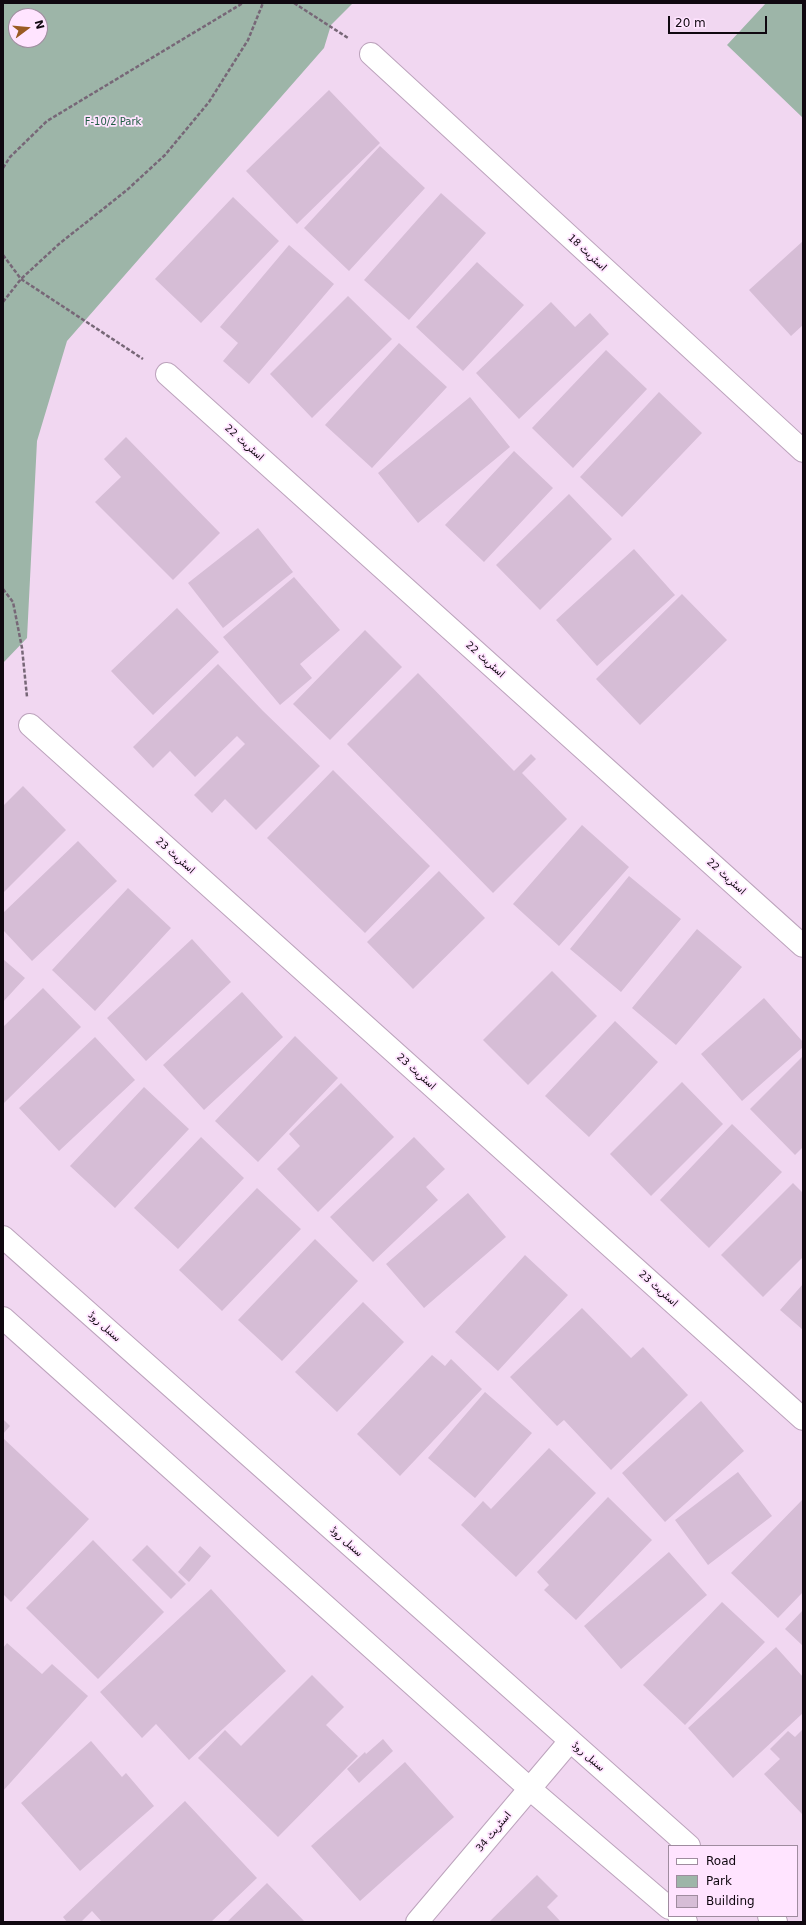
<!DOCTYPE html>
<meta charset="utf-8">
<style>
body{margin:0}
#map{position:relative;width:806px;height:1925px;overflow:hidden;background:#f1d7f1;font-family:"DejaVu Sans",sans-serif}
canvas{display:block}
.frame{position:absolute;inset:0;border:4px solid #100810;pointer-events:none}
.legend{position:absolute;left:668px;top:1845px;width:130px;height:72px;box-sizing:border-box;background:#ffe4ff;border:1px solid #9f8c9f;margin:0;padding:5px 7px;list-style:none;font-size:12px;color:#100810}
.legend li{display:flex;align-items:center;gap:8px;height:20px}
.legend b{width:20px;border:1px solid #9f8c9f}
.north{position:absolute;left:8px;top:8px;width:40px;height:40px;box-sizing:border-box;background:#ffe4ff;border:1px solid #9f8c9f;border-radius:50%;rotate:74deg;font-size:11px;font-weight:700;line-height:16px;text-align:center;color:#100810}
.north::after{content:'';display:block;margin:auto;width:14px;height:18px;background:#9a5b23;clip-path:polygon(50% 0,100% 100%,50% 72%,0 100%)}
.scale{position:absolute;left:668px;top:16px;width:99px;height:18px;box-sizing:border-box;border:2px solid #100810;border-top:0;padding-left:5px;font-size:12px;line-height:14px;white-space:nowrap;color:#100810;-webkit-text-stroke:3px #ffe4ff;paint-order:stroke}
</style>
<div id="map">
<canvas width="806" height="1925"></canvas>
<div class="frame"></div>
<ul class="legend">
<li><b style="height:5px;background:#fff"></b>Road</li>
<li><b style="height:11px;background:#9db5a8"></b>Park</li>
<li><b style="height:11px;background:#d6bdd6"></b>Building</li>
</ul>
<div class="north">N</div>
<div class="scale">20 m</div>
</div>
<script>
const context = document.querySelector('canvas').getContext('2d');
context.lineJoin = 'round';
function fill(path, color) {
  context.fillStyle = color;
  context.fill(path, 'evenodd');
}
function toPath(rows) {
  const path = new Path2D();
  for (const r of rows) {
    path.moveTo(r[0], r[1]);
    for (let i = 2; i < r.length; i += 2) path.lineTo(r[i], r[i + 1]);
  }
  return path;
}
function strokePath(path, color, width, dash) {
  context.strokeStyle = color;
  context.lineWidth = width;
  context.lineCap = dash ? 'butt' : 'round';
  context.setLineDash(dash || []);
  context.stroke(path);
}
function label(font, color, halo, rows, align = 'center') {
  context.font = font + ' "DejaVu Sans","Noto Sans Arabic",sans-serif';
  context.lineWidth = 3.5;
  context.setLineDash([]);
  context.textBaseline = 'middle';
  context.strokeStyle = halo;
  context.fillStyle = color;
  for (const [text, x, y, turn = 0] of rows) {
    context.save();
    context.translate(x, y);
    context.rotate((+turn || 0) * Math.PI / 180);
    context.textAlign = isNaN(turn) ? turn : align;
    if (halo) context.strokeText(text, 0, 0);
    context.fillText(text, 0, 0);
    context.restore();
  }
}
fill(toPath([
 [3,3,353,3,331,25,324,48,67,341,37,441,27,638,3,663],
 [16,16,40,16,40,40,16,40],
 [766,3,803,3,803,118,727,45]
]), '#9db5a8');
fill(toPath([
 [329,90,380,143,297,224,246,171],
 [380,146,425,188,349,271,304,228],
 [441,193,486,233,409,320,364,280],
 [233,197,279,241,201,323,155,279],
 [803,241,803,325,791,336,749,290],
 [289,245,334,284,249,384,223,361,238,343,220,327],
 [477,262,524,305,463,371,416,327],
 [348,296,392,339,312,418,270,374],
 [551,302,575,327,590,313,609,334,519,419,476,373],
 [399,343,447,387,372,468,325,425],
 [606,350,647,389,573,468,532,428],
 [659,392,702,433,622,517,580,477],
 [470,397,510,447,418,523,378,473],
 [126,437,220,533,173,580,95,502,121,477,104,459],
 [514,451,553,488,484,562,445,525],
 [569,494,612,539,540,610,496,565],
 [258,528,293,572,223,628,188,583],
 [634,549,675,595,597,666,556,620],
 [294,577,340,630,300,664,312,678,280,705,223,637],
 [682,594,727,640,640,725,596,679],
 [177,608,219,652,153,715,111,671],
 [365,630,402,667,330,740,293,704],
 [218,664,263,711,320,766,256,830,225,799,212,813,194,795,245,744,237,736,195,777,170,751,153,768,133,747],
 [418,673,514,771,531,754,536,759,522,773,567,819,493,893,347,744],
 [333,770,430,866,365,933,267,838],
 [23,786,66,830,3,893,3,806],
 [582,825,629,867,559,946,513,904],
 [78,841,117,881,32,961,3,930,3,913],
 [439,871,485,918,413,989,367,942],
 [629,876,681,919,621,992,570,949],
 [128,888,171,928,95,1011,52,970],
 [697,929,742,967,676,1045,632,1008],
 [192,939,231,982,146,1061,107,1018],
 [3,959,25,978,3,1002],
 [552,971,597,1016,528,1085,483,1040],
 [43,988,81,1027,3,1104,3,1027],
 [242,992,283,1037,204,1110,163,1065],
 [764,998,803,1042,803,1047,742,1101,701,1054],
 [615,1021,658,1062,589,1137,545,1096],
 [295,1036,338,1078,258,1162,215,1121],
 [95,1037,135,1080,59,1151,19,1108],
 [803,1056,803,1147,795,1155,750,1109],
 [682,1082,723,1124,651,1196,610,1154],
 [341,1083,394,1137,318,1212,277,1169,300,1146,289,1134],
 [144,1087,189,1129,115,1208,70,1166],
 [732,1124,782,1172,709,1248,660,1200],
 [201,1137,244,1178,178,1249,134,1208],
 [414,1137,445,1169,426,1187,438,1200,373,1262,330,1217],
 [793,1183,803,1193,803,1257,763,1297,721,1255],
 [257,1188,301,1229,222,1311,179,1270],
 [468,1193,506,1237,424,1308,386,1264],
 [315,1239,358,1281,282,1361,238,1320],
 [525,1255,568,1295,498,1371,455,1332],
 [803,1284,803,1330,780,1310],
 [363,1302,404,1342,337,1412,295,1372],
 [582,1308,631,1358,643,1347,688,1395,611,1470,564,1420,557,1426,510,1377],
 [432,1355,445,1366,451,1359,482,1389,400,1476,357,1434],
 [485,1392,532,1433,475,1498,428,1458],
 [701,1401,744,1451,665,1522,622,1473],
 [3,1419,10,1426,3,1434],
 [3,1438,89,1519,11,1602,3,1594],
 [549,1448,596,1493,516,1577,461,1525,483,1501,491,1509],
 [738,1472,772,1516,708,1565,675,1520],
 [608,1497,652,1540,576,1620,544,1590,549,1585,537,1572],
 [803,1499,803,1592,778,1618,731,1573],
 [93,1540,164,1612,98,1679,26,1608],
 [147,1545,186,1584,171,1599,132,1560],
 [200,1546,211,1556,189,1582,178,1572],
 [669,1552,707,1595,621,1669,584,1626],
 [211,1589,286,1671,189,1760,156,1724,142,1738,100,1692],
 [722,1602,765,1642,685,1725,643,1685],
 [803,1610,803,1646,785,1629],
 [7,1643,42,1674,52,1664,88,1696,3,1791,3,1648],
 [776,1647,803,1677,803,1713,733,1778,688,1728],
 [312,1675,344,1707,326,1725,358,1756,278,1837,198,1758,225,1730,241,1746],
 [803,1729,803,1813,802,1814,764,1774,780,1759,770,1749,788,1731,795,1737],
 [383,1739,393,1751,359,1783,347,1769,365,1752,366,1754],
 [91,1741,122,1777,126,1773,154,1806,80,1871,21,1803],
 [405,1762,454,1817,360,1901,311,1846],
 [185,1801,257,1878,211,1922,102,1922,92,1911,81,1922,67,1922,63,1917],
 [537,1875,558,1896,547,1907,561,1922,489,1922],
 [267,1883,305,1922,227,1922]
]), '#d6bdd6');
const minor = toPath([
 [371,54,803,451],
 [167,374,803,946],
 [30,725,803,1419],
 [3,1237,689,1846],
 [3,1318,530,1789,669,1908],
 [679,1916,686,1922],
 [769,1916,776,1922],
 [417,1922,570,1741]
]);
strokePath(minor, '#bca3bc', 24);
strokePath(toPath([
 [294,3,348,38],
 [3,168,10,157,47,121,243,3],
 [3,255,21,279,143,359],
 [3,302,21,279,59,244,127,190,165,155,209,102,248,40,263,3],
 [3,589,13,602,22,648,27,697]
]), '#776777', 2.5, [4, 2]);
strokePath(minor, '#fff', 22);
label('10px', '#205d43', '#ffe4ff', [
 ["F-10/2 Park",113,122]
]);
label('10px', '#100810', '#ffe4ff', [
 ["اسٹریٹ 18",587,253,43],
 ["اسٹریٹ 22",244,443,42],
 ["اسٹریٹ 22",485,660,42],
 ["اسٹریٹ 23",175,856,42],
 ["اسٹریٹ 22",726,877,42],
 ["اسٹریٹ 23",416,1072,42],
 ["اسٹریٹ 23",658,1289,42],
 ["سنبل روڈ",104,1327,42],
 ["سنبل روڈ",346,1542,42],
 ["سنبل روڈ",588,1757,41],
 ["اسٹریٹ 34",494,1832,-50]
]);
</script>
